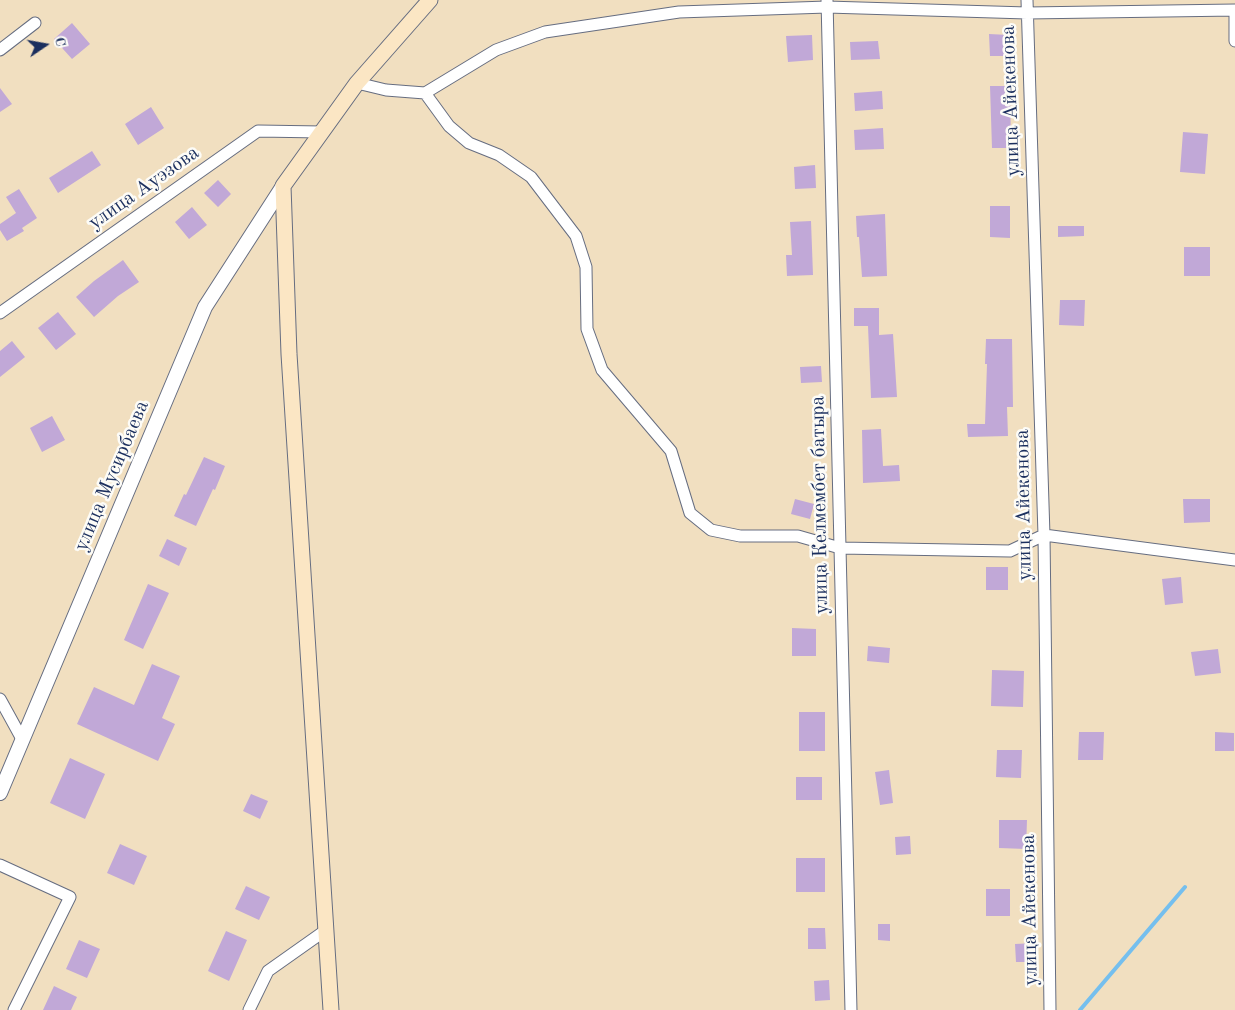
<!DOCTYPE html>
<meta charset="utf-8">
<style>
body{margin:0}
#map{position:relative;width:1235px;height:1010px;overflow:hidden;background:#f1dfc0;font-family:"Old Standard TT",serif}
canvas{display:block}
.north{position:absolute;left:20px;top:20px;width:50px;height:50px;-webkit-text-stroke:4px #fdfcf7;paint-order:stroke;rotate:78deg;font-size:14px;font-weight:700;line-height:20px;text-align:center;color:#1b2f5e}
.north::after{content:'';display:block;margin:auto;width:18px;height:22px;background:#1b2f5e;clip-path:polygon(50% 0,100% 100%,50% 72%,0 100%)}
</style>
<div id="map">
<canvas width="1235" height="1010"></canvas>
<div class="north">С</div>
</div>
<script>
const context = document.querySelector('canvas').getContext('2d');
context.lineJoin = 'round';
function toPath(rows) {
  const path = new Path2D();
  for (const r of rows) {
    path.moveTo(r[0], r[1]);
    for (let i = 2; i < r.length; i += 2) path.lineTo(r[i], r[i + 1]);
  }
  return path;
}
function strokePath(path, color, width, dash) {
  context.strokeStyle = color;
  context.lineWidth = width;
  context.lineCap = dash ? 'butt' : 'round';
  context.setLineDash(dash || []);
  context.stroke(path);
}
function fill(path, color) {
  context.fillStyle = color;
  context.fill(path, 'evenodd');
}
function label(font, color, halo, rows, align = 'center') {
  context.font = font + ' "Old Standard TT",serif';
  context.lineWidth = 5;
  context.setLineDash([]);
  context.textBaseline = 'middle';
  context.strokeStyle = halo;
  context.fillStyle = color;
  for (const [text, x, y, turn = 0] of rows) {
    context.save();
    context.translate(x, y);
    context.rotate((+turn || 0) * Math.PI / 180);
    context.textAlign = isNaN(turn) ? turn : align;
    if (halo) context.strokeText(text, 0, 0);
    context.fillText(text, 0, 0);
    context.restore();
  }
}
strokePath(toPath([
 [1080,1010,1185,887]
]), '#75bfee', 4);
fill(toPath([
 [72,23,90,44,72,59,54,39],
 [989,34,1009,35,1009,56,990,56],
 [812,35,813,60,788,62,786,36],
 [878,41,880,59,851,60,850,42],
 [990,86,1010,86,1011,148,992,148],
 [0,88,12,104,0,112],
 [882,91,883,109,855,111,854,93],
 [151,107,164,128,138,145,125,124],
 [883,128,884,149,855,150,854,130],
 [1183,132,1208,134,1205,174,1180,172],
 [92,151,101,165,58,193,49,178],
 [815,165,816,188,795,189,794,167],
 [218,180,231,194,218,207,204,193],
 [19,189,37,218,22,228,24,231,7,241,0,230,0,224,16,213,6,197],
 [990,206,1010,206,1010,238,990,237],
 [192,207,207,225,189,239,175,222],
 [885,214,887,276,862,277,859,237,857,237,856,216],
 [811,221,813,275,787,276,786,255,792,255,790,222],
 [1058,226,1084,226,1084,236,1058,237],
 [1184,247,1210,247,1210,276,1184,276],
 [123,260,139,282,118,296,94,317,76,297,94,281],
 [1060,300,1085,300,1084,326,1059,325],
 [854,308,879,308,879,335,893,334,897,397,871,398,868,326,854,326],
 [58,312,76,334,56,350,38,328],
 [986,339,1012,339,1013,407,1007,407,1008,436,968,437,967,424,985,424,987,364,985,364],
 [12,341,25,357,0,377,0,351],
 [821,366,822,382,801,383,800,367],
 [52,416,65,440,42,452,30,428],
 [881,429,883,466,899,465,900,481,863,483,862,430],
 [204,457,225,466,215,490,213,489,196,526,174,516,184,494,186,495],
 [795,499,814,504,810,519,791,514],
 [1183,499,1210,499,1210,522,1184,523],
 [167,539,187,548,179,566,159,556],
 [986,567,1008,567,1008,590,986,590],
 [1181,577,1183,603,1165,605,1162,579],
 [148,584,169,593,143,649,124,640],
 [792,628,816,629,816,656,792,656],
 [868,646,890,648,889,663,867,661],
 [1218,649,1221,673,1195,676,1191,652],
 [152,664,180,676,162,718,175,724,158,761,77,724,94,687,134,705],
 [992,670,1024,671,1023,707,991,706],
 [799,712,825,712,825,751,799,751],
 [1079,732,1104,732,1103,760,1078,760],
 [1215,732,1234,733,1234,751,1215,751],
 [997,750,1022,750,1021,778,996,777],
 [70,758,105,774,85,819,50,803],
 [889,770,893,803,880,805,875,772],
 [796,777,822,777,822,800,796,800],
 [251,794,268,801,260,819,243,811],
 [999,820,1027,820,1026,849,999,848],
 [910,836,911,854,896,855,895,837],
 [120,844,147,856,134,885,107,873],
 [796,858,825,858,825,892,796,892],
 [246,886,270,897,259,920,235,909],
 [986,889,1010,889,1010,916,986,916],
 [878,924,890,924,890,941,878,940],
 [808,928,825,928,826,949,808,949],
 [226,931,247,940,229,981,208,971],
 [79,940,100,949,87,978,66,969],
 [1035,943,1035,962,1016,962,1015,944],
 [829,980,830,1000,815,1001,814,981],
 [54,986,77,997,71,1010,43,1010]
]), '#c1a8d7');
const minor = toPath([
 [827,0,851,1010],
 [1027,0,1044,535,1050,1010],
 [1235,10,1235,41],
 [0,50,35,23],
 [357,83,386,90,425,93,496,50,545,32,679,12,827,7,1027,13,1235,10],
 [425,93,449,126,469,143,499,155,531,177,576,236,586,267,587,329,602,370,671,451,690,513,711,530,740,536,798,536,840,548,1010,551,1044,535,1235,560],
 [0,313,258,131,322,132],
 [0,699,22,739],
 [0,865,70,897,14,1010],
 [249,1010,268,971,326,930]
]);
const tertiary = toPath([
 [0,793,205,307,283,186]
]);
const secondary = toPath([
 [331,1010,289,354,283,186,357,83,430,0]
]);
strokePath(minor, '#666d80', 13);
strokePath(tertiary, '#666d80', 16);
strokePath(secondary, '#666d80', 17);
strokePath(minor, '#fff', 11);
strokePath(tertiary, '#fff', 14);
strokePath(secondary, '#fbe6c4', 15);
label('20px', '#1b2f5e', '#fdfcf7', [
 ["улица Айекенова",1011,101,-92],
 ["улица Ауэзова",144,188,-35],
 ["улица Мусирбаева",112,476,-67],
 ["улица Келмембет батыра",820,505,-91],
 ["улица Айекенова",1024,505,-91],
 ["улица Айекенова",1030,910,-91]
]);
</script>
